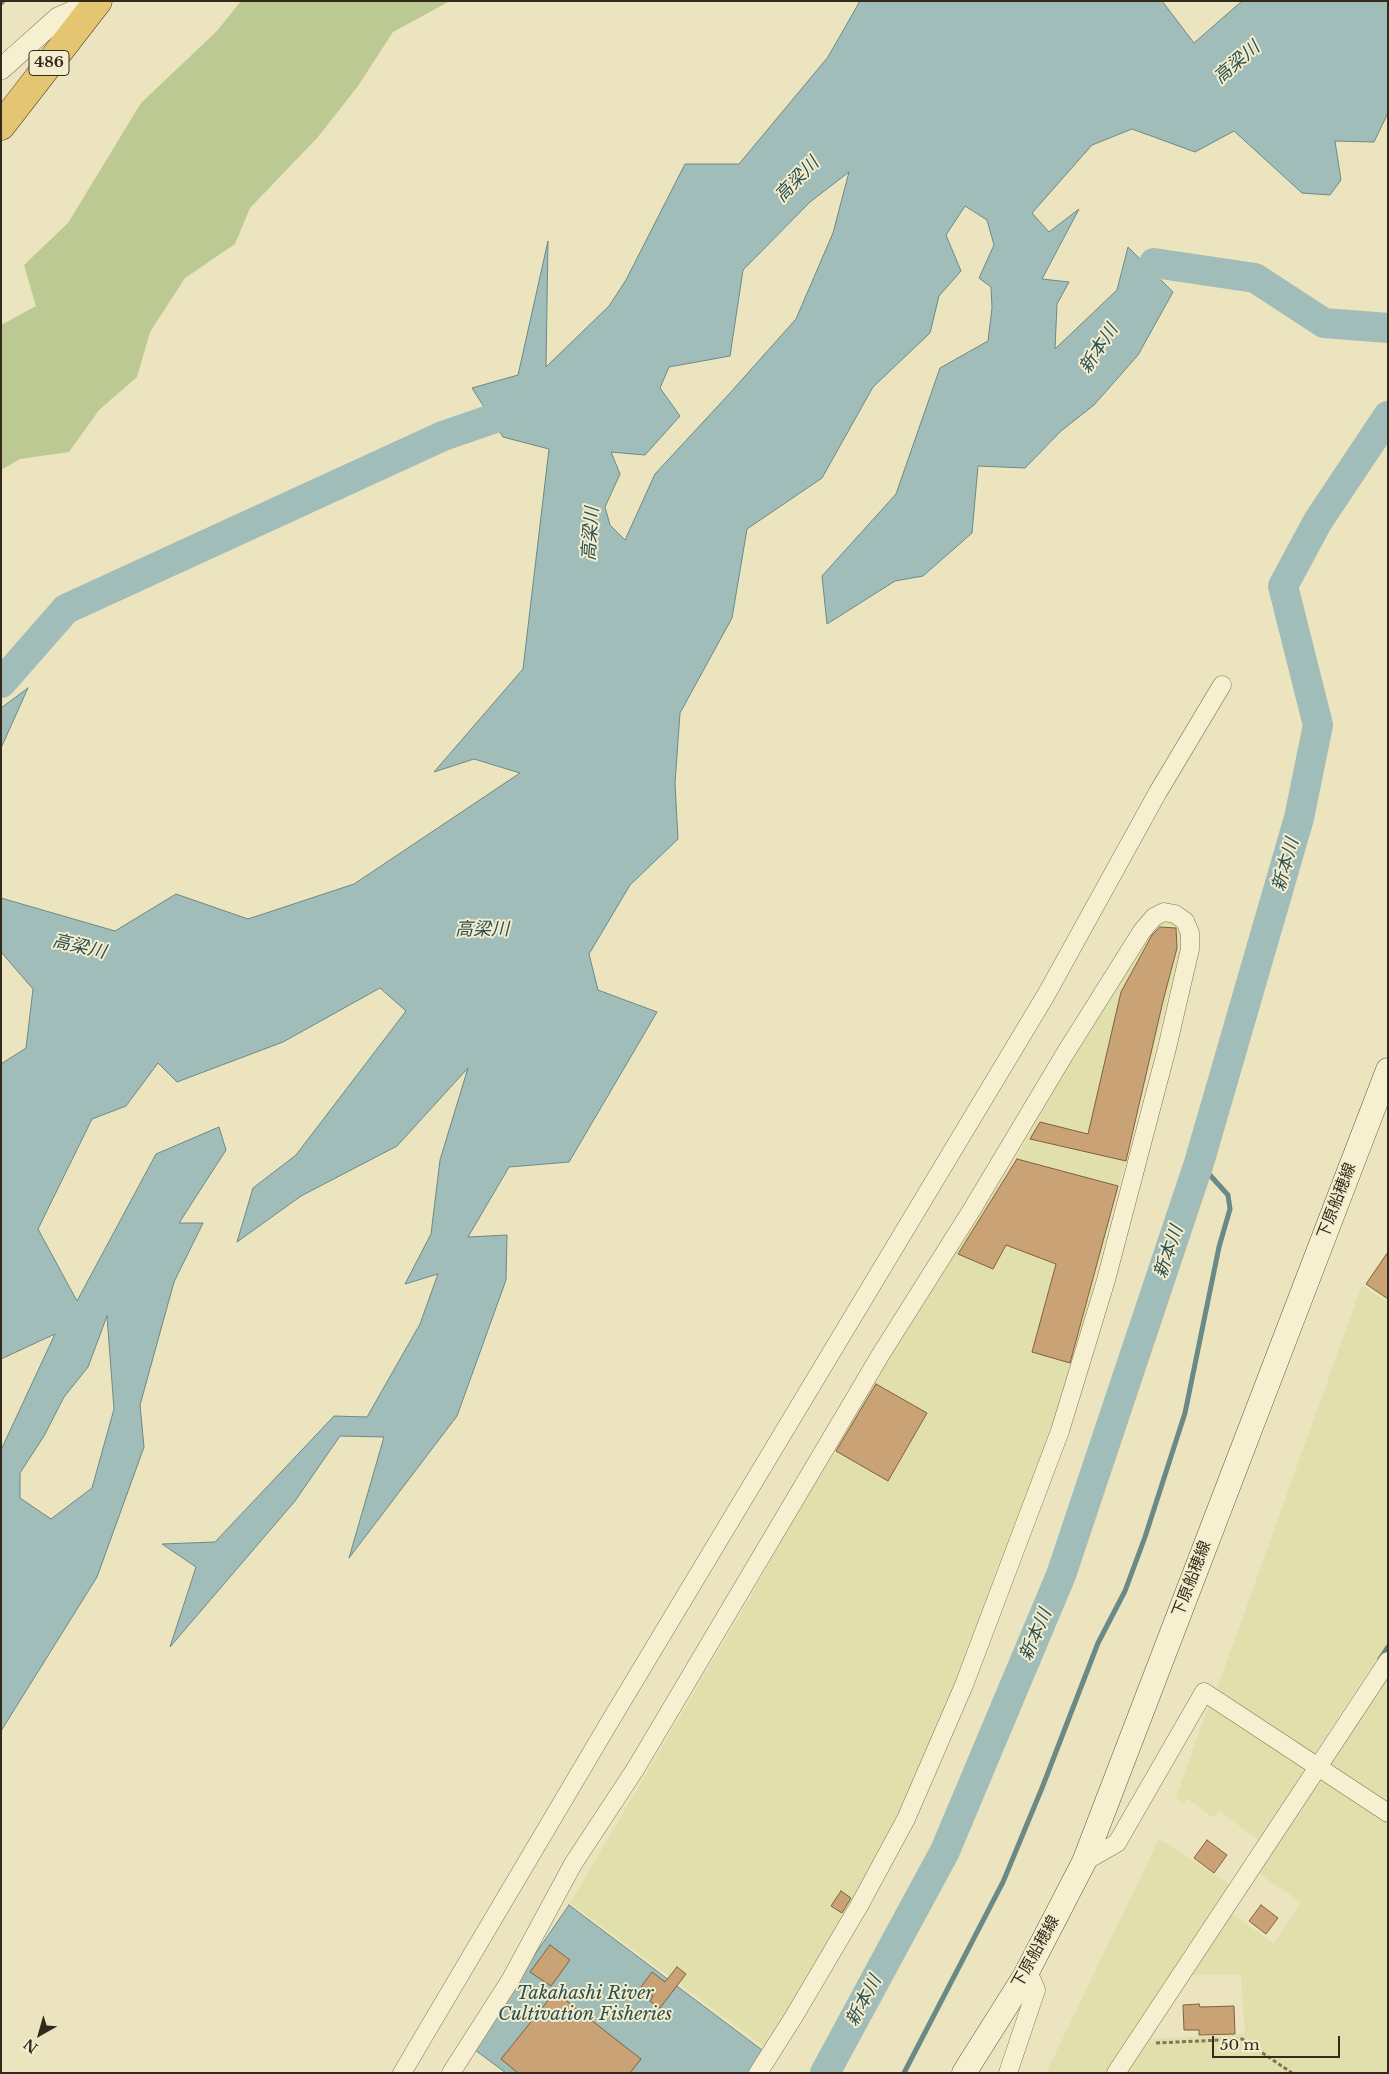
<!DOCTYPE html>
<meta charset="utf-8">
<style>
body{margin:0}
#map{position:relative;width:1389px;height:2074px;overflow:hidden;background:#ece4be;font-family:"Libre Baskerville",serif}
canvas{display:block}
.frame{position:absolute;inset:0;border:2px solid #332a1c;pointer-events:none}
.north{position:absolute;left:15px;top:2009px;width:50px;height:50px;-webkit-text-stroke:4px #f4edcd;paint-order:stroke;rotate:218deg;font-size:14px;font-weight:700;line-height:20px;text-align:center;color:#332a1c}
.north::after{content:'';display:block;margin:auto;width:18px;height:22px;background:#332a1c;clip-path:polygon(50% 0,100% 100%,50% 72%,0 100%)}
.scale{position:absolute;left:1212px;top:2036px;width:128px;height:22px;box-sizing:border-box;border:2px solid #332a1c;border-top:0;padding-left:6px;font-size:15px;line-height:18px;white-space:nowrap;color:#332a1c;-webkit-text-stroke:4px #f4edcd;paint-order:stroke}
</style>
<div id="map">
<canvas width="1389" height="2074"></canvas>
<div class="frame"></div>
<div class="north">N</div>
<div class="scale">50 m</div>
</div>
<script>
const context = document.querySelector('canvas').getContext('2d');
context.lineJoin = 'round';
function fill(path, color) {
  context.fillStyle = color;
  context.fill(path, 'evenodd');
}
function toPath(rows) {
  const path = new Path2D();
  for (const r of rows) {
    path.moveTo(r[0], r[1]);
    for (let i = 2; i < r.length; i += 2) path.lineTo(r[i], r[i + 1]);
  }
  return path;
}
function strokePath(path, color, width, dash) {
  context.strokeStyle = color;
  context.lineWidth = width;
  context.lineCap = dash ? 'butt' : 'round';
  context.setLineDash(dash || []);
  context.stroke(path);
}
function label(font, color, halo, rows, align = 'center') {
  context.font = font + ' "Libre Baskerville","Noto Sans JP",serif';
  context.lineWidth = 4;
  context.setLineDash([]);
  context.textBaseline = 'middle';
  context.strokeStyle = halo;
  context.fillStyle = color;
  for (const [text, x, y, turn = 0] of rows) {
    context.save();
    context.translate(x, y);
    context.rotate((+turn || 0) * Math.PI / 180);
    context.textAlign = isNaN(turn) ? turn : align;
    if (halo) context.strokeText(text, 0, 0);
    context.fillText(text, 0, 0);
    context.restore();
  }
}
fill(toPath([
 [1164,920,1175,920,1183,933,1179,954,1071,1373,1043,1462,956,1690,891,1837,767,2049,570,1903,755,1589,810,1488,932,1285,1020,1151,1083,1035,1153,925],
 [1362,1285,1388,1302,1388,1642,1314,1754,1217,1689],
 [1388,1671,1388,1801,1330,1763],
 [1209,1704,1306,1768,1260,1841,1219,1811,1213,1818,1187,1798,1184,1803,1176,1798],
 [1319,1776,1388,1821,1388,2073,1124,2073,1147,2039,1245,2034,1241,1975,1187,1975,1229,1912,1274,1943,1301,1902,1256,1872],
 [1159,1839,1231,1885,1105,2073,1046,2073]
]), '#e1dfac');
fill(toPath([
 [241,1,450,1,393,32,358,86,318,137,250,208,235,244,185,278,150,332,137,377,99,410,69,452,20,459,1,470,1,325,36,306,24,265,68,223,141,103,217,31]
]), '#bcc993');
const water = toPath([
 [860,1,1162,1,1194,43,1242,1,1388,1,1388,113,1374,142,1335,141,1341,180,1330,195,1302,193,1234,131,1195,152,1132,129,1092,145,1032,213,1049,232,1079,209,1042,279,1069,282,1057,304,1055,349,1117,290,1128,247,1173,292,1138,355,1094,405,1061,431,1025,468,978,466,972,533,923,576,895,581,827,624,822,576,896,494,940,368,988,341,992,308,991,287,979,278,994,245,987,220,965,206,946,235,961,271,939,296,930,333,873,387,822,478,747,529,732,618,680,713,675,783,678,839,630,885,589,954,598,990,657,1012,569,1162,509,1167,468,1237,507,1235,506,1280,457,1416,349,1558,384,1437,340,1436,295,1501,170,1647,196,1567,162,1544,215,1542,334,1416,367,1417,420,1324,438,1274,405,1284,431,1234,440,1160,468,1068,397,1146,301,1196,237,1242,253,1188,296,1155,406,1011,380,988,283,1042,177,1082,158,1063,126,1106,92,1119,38,1229,77,1301,156,1154,219,1127,226,1150,179,1223,203,1223,174,1282,140,1405,144,1447,97,1577,1,1731,1,1450,55,1334,1,1359,1,1064,26,1048,33,989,1,952,1,898,115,931,176,894,248,919,354,884,520,773,474,759,434,772,523,669,549,449,503,437,472,388,518,375,548,241,546,367,609,306,626,280,685,164,739,164,828,57,860,1],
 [849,172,833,233,796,319,730,393,655,474,625,540,610,525,605,507,620,474,611,452,645,455,680,416,660,388,669,367,730,356,743,270,810,202,849,172],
 [107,1316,114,1409,92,1488,51,1519,20,1498,20,1473,44,1436,64,1397,88,1367,107,1316],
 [28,688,1,748,1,708,28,688],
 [569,1905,766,2053,753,2073,506,2073,471,2047,569,1905]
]);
fill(water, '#a1bdb9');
strokePath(water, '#698a86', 1);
strokePath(toPath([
 [1,3,3,1],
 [1380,1659,1388,1647],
 [904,2073,1003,1882,1042,1788,1098,1643,1125,1591,1145,1537,1185,1413,1219,1247,1230,1209,1228,1195,1199,1163]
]), '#698a86', 5);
strokePath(toPath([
 [1128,304,1154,263,1255,278,1324,323,1388,328],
 [1,683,66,609,443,436,530,406],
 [825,2073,945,1851,1061,1575,1199,1163,1299,818,1318,725,1283,586,1318,521,1388,416]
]), '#a1bdb9', 30);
const building = toPath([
 [1160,927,1176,928,1177,948,1163,1001,1126,1161,1030,1139,1040,1122,1088,1134,1121,992,1152,935,1160,927],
 [1017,1159,1118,1186,1070,1363,1032,1352,1056,1264,1006,1245,993,1269,958,1254,1017,1159],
 [1388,1252,1388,1299,1366,1284,1388,1252],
 [876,1384,927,1413,888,1481,836,1451,876,1384],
 [1207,1840,1227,1855,1214,1873,1194,1858,1207,1840],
 [841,1891,851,1898,842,1913,831,1906,841,1891],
 [1261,1905,1278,1918,1266,1934,1249,1921,1261,1905],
 [550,1945,570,1960,551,1986,530,1972,550,1945],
 [677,1967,686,1974,660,2008,650,2001,653,1996,641,1987,652,1972,665,1982,677,1967],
 [555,1992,641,2059,630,2073,518,2073,501,2059,555,1992],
 [1199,2004,1200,2007,1234,2006,1235,2034,1199,2035,1199,2030,1184,2030,1183,2005,1199,2004]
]);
fill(building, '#c9a275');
strokePath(building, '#81613e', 1);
const minor = toPath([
 [1084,1862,1117,1843,1204,1692,1388,1813],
 [402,2073,609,1723,1046,995,1158,792,1222,685],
 [451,2073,511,1979,573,1864,636,1768,881,1354,971,1211,1066,1052,1142,931,1154,917,1164,912,1175,914,1185,921,1190,933,1190,949,1167,1048,1106,1280,1060,1431,964,1685,906,1819,859,1906,793,2018,758,2073],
 [1008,2073,1036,1990,1032,1980,1025,1976],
 [1116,2073,1388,1661]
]);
const tertiary = toPath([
 [1,69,58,18,96,1]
]);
const secondary = toPath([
 [964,2073,1025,1976,1084,1862,1388,1070]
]);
const trunk = toPath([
 [1,126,98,1]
]);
strokePath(minor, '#837457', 19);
strokePath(tertiary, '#837457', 22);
strokePath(secondary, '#65553b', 25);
strokePath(trunk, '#51422c', 29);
strokePath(toPath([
 [1156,2043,1242,2039,1292,2073]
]), '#837457', 3, [4, 2.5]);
strokePath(minor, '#f7f0d0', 18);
strokePath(tertiary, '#f7f0d0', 21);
strokePath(secondary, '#f7f0d0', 24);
strokePath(trunk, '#e4c672', 28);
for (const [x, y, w] of [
 [49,63,40]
]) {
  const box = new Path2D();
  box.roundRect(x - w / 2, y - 12.5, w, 25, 4);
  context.fillStyle = '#f4edcd';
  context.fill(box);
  strokePath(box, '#332a1c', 1);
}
label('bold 15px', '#332a1c', null, [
 ["486",49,63]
]);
label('16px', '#332a1c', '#f4edcd', [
 ["下原船穂線",1337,1201,-69],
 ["下原船穂線",1192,1579,-69],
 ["下原船穂線",1036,1952,-61]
]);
label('italic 18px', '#2b5052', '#f4edcd', [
 ["高梁川",1237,63,-41],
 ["高梁川",797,180,-46],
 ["新本川",1099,349,-57],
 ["高梁川",591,534,-86],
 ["新本川",1286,865,-74],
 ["高梁川",482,930],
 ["高梁川",79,947,13],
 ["新本川",1169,1252,-71],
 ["新本川",1036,1635,-67],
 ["Takahashi River",585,1994],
 ["Cultivation Fisheries",585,2015],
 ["新本川",864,2001,-62]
]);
</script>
